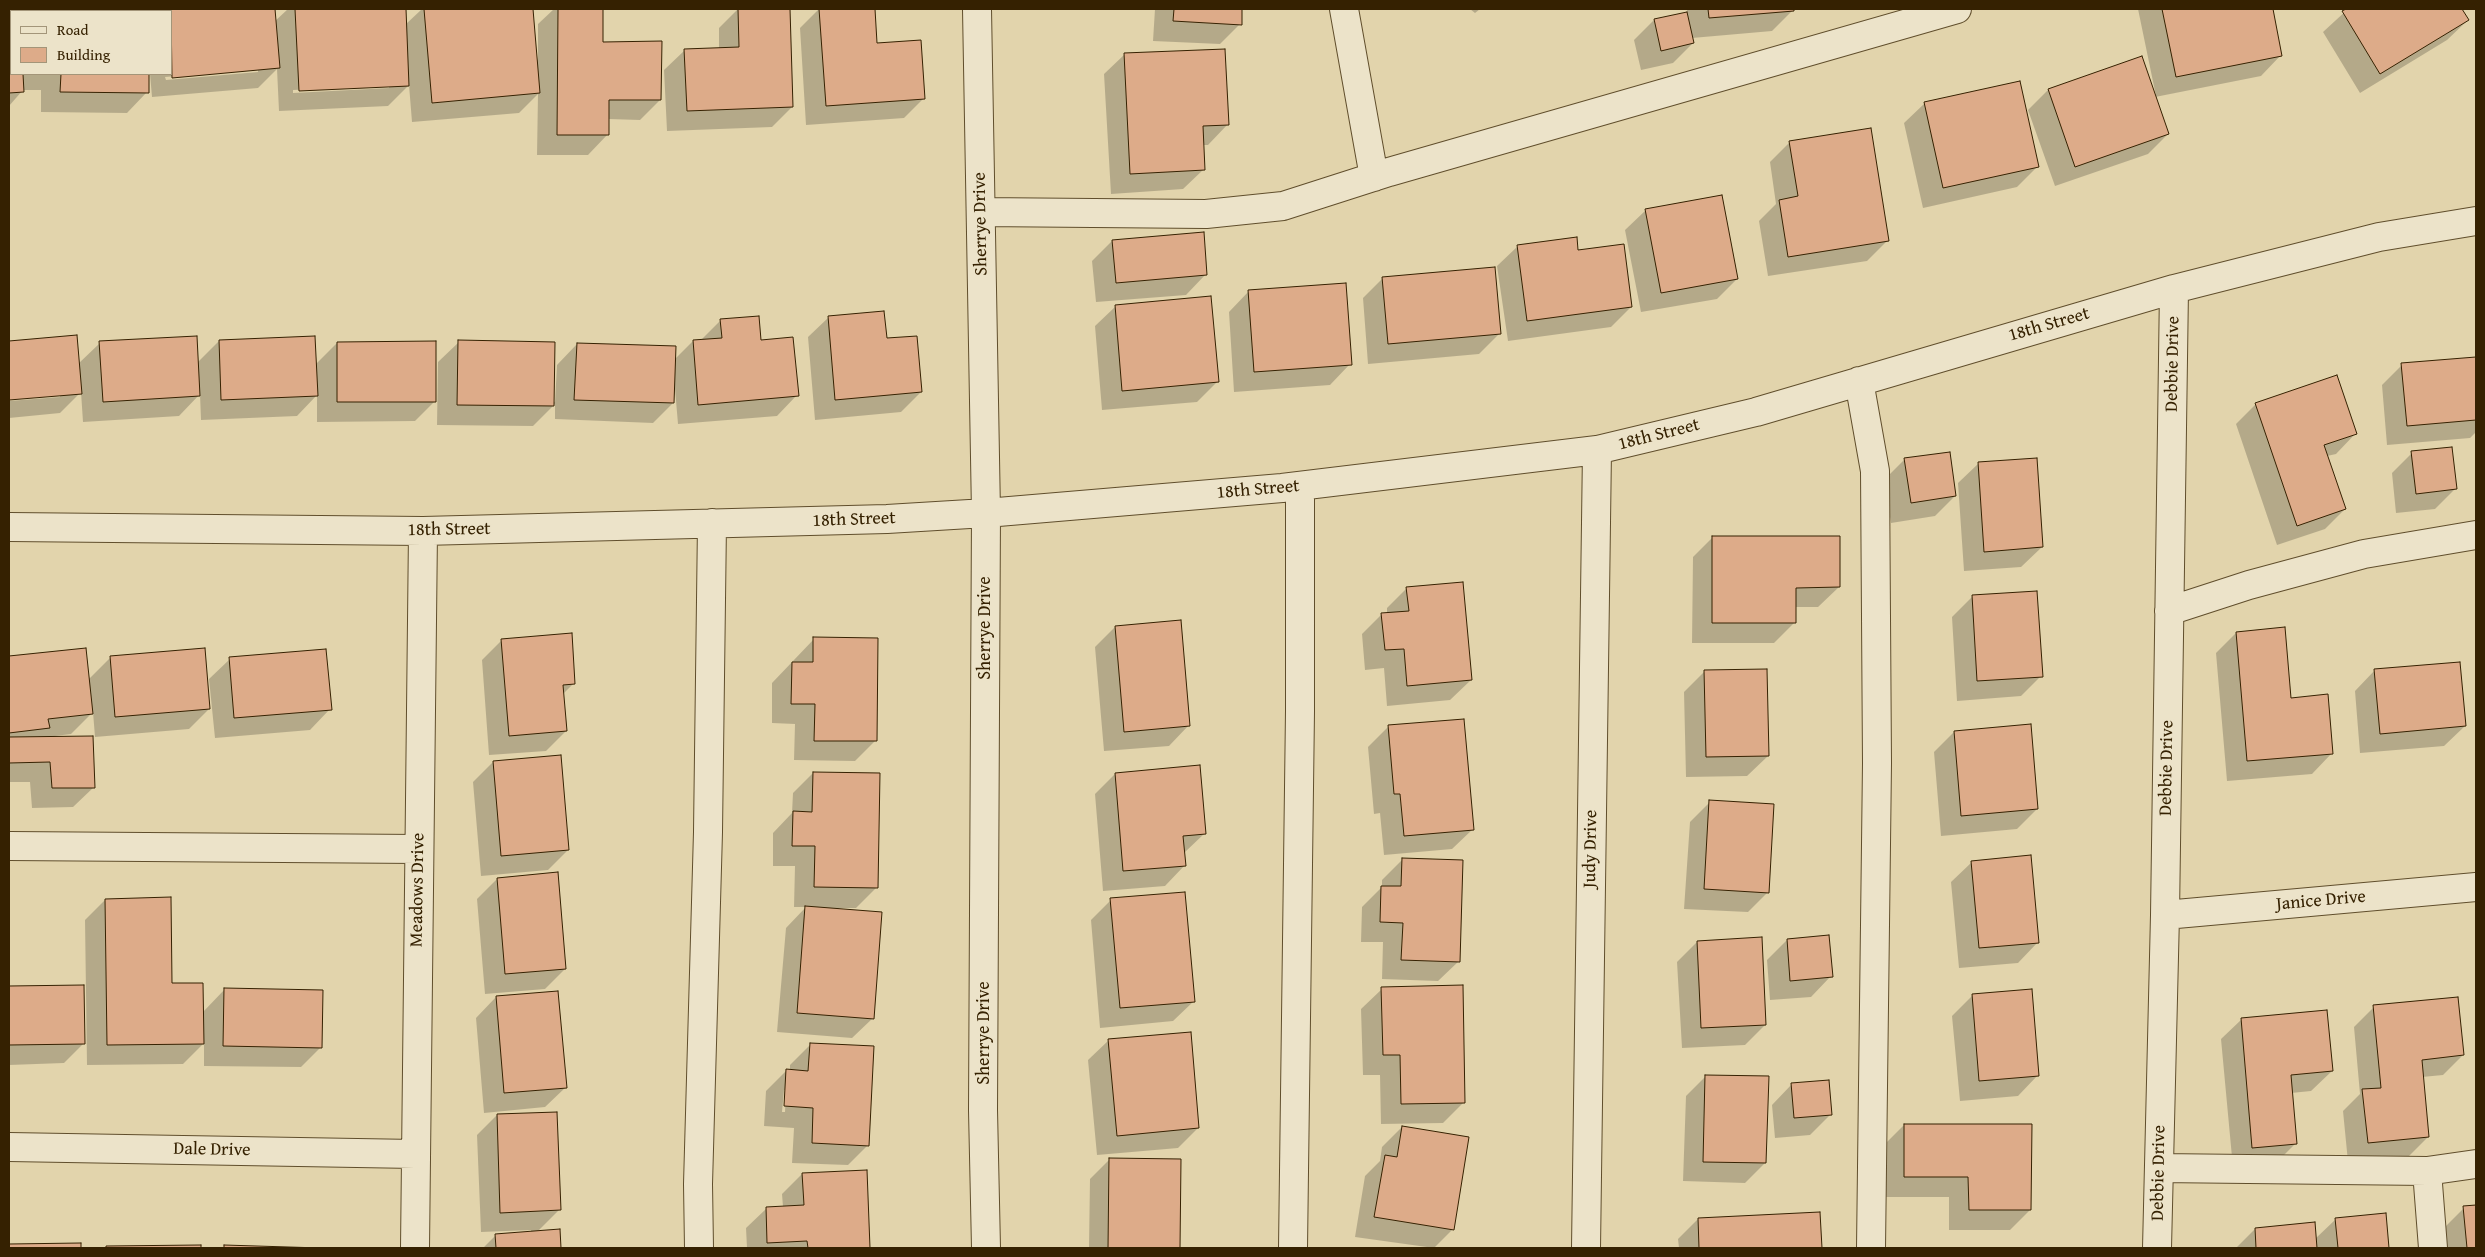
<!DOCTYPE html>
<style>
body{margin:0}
#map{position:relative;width:2485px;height:1257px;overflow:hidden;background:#e2d4ac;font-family:"Gentium Book Plus",serif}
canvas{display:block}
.frame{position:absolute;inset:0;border:10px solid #352101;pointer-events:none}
.legend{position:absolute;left:10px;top:10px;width:162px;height:65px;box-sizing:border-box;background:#ece3c9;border:1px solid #a39579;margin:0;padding:6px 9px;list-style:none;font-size:15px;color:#352101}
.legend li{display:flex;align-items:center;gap:10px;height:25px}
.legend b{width:25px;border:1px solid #a39579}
</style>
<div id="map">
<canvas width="2485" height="1257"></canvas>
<div class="frame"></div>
<ul class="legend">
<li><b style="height:6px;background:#ece3c9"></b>Road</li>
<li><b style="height:14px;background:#ddab89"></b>Building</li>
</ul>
</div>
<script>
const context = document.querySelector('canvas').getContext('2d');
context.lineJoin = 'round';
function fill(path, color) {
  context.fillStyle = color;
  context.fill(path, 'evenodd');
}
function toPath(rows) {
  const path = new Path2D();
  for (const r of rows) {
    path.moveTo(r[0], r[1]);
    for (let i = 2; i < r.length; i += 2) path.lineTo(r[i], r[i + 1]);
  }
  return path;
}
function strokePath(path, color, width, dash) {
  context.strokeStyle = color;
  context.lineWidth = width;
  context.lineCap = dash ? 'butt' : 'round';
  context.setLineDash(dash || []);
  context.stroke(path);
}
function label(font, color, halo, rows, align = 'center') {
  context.font = font + ' "Gentium Book Plus",serif';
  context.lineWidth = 5;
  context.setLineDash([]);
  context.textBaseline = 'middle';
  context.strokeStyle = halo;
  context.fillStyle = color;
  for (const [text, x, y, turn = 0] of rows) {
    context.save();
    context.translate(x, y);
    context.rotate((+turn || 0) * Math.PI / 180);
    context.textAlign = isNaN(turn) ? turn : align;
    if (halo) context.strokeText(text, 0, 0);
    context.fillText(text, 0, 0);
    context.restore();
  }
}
fill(toPath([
 [9,9,18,9,18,11,11,11,11,74,147,74,147,92,127,113,41,112,41,90,23,90,9,106],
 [25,9,148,9,148,11,22,11],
 [160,9,273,9,274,22,288,9,404,9,405,25,422,9,531,9,536,60,538,60,538,24,554,9,602,9,602,43,660,100,640,120,608,119,608,134,588,155,537,155,538,94,519,113,412,122,409,85,388,106,279,111,277,69,258,88,152,97,150,74,171,74,171,11,157,11],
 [258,69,258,72,166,80,165,77],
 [389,86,389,88,293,93,293,90],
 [738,9,789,9,792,107,772,127,667,131,664,70,685,50,719,49,719,28],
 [819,9,874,9,876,44,924,98,904,118,806,125,800,28],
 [1155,9,1241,9,1240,24,1220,44,1153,41],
 [1470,9,1480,9,1475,13],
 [1687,9,1792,9,1792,11,1772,31,1692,38,1693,43,1673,63,1641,70,1634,40,1654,20,1687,13],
 [2138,9,2271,9,2281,55,2261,76,2155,97,2168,134,2148,154,2055,186,2028,110,2048,90,2156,96],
 [2348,9,2461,9,2468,20,2447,40,2360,93,2323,32],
 [1125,54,1228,124,1208,145,1203,145,1204,169,1183,189,1111,194,1104,74],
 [1925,103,2037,167,2017,187,1923,208,1904,123],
 [1790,142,1887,241,1867,261,1768,276,1759,221,1776,204,1770,162],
 [1646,210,1737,279,1717,299,1641,312,1625,230],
 [1112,241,1206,274,1186,295,1096,302,1092,261],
 [1518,246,1577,252,1631,307,1611,327,1508,341,1497,266],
 [1383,278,1499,334,1479,354,1368,364,1363,298],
 [1249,291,1350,364,1330,385,1234,392,1229,312],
 [1116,306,1217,382,1197,402,1102,410,1095,326],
 [829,317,885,339,921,392,901,412,815,420,808,337],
 [721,320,760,341,797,395,777,416,678,424,675,389,673,403,653,423,555,419,555,404,533,426,437,425,438,362,459,342,555,402,557,365,577,344,674,360,693,341,700,341],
 [75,336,78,364,100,343,197,363,219,341,315,365,337,343,435,401,415,421,317,422,317,395,297,416,201,420,200,394,179,416,83,422,81,392,60,413,9,418,9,401,60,397,60,394,9,399,9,342],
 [2476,358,2476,432,2470,438,2387,445,2382,385,2402,365],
 [2256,404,2356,433,2336,454,2327,456,2345,509,2325,529,2277,545,2236,424],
 [2412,453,2455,489,2435,509,2396,513,2392,473],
 [1905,459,1955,496,1935,516,1891,523,1884,480],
 [1979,463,2042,547,2021,567,1964,571,1958,483],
 [1713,537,1839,587,1818,607,1795,607,1794,623,1774,643,1692,643,1693,557],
 [1407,588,1471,680,1450,700,1387,706,1384,668,1365,670,1362,634,1382,614,1387,614,1387,608],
 [1972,597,2041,676,2021,696,1957,701,1952,617],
 [1115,627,1189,725,1169,746,1104,751,1095,647],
 [2236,633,2332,753,2312,774,2227,781,2216,653],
 [814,639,876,740,855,761,794,760,795,724,772,723,772,683],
 [502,640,574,683,563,694,566,731,546,751,489,755,482,660],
 [85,650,88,680,110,658,209,709,189,729,95,737,93,712,71,734,55,736,94,787,73,807,32,808,30,782,9,782,9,657],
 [230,659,330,709,310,730,215,738,209,679],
 [2375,670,2465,726,2444,746,2360,753,2355,691],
 [1705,671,1768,756,1747,776,1686,777,1684,692],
 [1389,726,1473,829,1452,849,1384,855,1380,813,1374,814,1368,747],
 [1954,732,2037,809,2017,829,1941,836,1934,752],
 [493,762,568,850,548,870,481,876,473,782],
 [813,773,876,888,856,908,839,908,873,1018,852,1038,777,1032,786,928,806,907,794,907,795,866,773,866,773,833,792,813,793,793],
 [1115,774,1205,833,1184,853,1185,865,1165,886,1103,891,1095,794],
 [1710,802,1768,892,1748,912,1684,909,1690,822],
 [1402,860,1459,961,1438,981,1382,979,1383,942,1361,942,1362,907,1382,887,1382,880],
 [1972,862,2038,942,2018,963,1959,968,1951,882],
 [497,879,565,969,545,989,485,994,477,899],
 [105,900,171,985,203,1012,225,989,321,1047,301,1067,204,1066,204,1043,183,1064,87,1065,85,920],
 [1111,900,1194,1001,1173,1021,1100,1028,1091,920],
 [1787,940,1831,976,1811,997,1770,1000,1767,960],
 [1697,942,1765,1025,1745,1045,1682,1048,1677,962],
 [82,986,84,1043,64,1063,9,1065,9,987],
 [1382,989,1464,1102,1443,1123,1381,1124,1380,1075,1363,1075,1361,1009],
 [557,992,566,1087,545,1107,484,1113,476,1018,496,997],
 [1972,996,2038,1075,2018,1096,1960,1101,1952,1016],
 [2374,1007,2463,1055,2443,1075,2422,1077,2428,1137,2408,1157,2348,1162,2343,1111,2360,1094,2354,1027],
 [2476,1017,2476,1036,2475,1018],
 [2242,1019,2332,1071,2311,1091,2291,1093,2295,1144,2275,1164,2233,1168,2221,1039],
 [1109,1040,1198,1128,1178,1148,1097,1155,1088,1060],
 [811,1044,868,1145,848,1165,792,1163,794,1128,764,1126,766,1091,787,1070,790,1071,790,1065],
 [784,1090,786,1090,785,1112,782,1112],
 [1706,1076,1765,1163,1745,1183,1683,1181,1686,1096],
 [1792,1084,1831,1114,1810,1135,1775,1138,1772,1105],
 [497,1115,559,1210,537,1232,559,1230,560,1248,483,1248,496,1235,531,1233,531,1230,481,1232,477,1135],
 [1904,1125,2030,1210,2010,1230,1949,1230,1949,1197,1884,1197,1884,1145],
 [1402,1127,1453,1229,1434,1248,1355,1237,1365,1176,1380,1161,1382,1147],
 [1110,1159,1180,1160,1179,1248,1089,1248,1090,1179],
 [866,1171,869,1248,747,1248,746,1228,767,1208,783,1207,782,1194,802,1174],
 [2476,1207,2476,1248,2445,1248,2444,1228,2464,1208],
 [1819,1213,1821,1248,1679,1248,1678,1239,1698,1219],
 [2385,1215,2388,1248,2236,1248,2255,1229,2315,1239,2336,1219],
 [79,1244,79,1248,9,1248,9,1245],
 [199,1246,199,1248,106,1248],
 [225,1246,294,1248,223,1248]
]), '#0003');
const building = toPath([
 [9,9,19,9,19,11,11,11,11,74,23,74,24,92,9,93,9,9],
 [36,9,149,9,149,11,36,11,36,9],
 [166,9,275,9,280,68,172,78,171,11,166,11,166,9],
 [295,9,406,9,409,86,299,91,295,9],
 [424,9,533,9,540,93,432,103,424,9],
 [558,9,603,9,603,42,662,41,661,100,609,100,609,135,557,135,558,9],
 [738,9,790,9,793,107,687,111,684,49,739,47,738,9],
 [819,9,875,9,877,43,921,40,925,99,826,106,819,9],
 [1174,9,1242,9,1242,25,1173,21,1174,9],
 [1708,9,1794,9,1794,11,1709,18,1708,9],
 [2162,9,2273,9,2282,56,2176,77,2162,9],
 [2346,9,2462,9,2469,20,2380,74,2342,11,2346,9],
 [1687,12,1694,43,1661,51,1654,19,1687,12],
 [1225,49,1229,125,1203,126,1205,170,1130,174,1124,53,1225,49],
 [2142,56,2169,134,2075,167,2048,89,2142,56],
 [61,74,149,74,149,93,60,92,61,74],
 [2020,81,2039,167,1943,188,1924,102,2020,81],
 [1871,128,1889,241,1788,257,1779,200,1798,196,1789,141,1871,128],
 [1722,195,1738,279,1661,293,1645,209,1722,195],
 [1204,232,1207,275,1116,283,1112,240,1204,232],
 [1577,237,1578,250,1624,244,1632,307,1527,321,1517,245,1577,237],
 [1495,267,1501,334,1388,344,1382,277,1495,267],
 [1346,283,1352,365,1254,372,1248,290,1346,283],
 [1211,296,1219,382,1122,391,1115,305,1211,296],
 [884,311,887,338,917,336,922,392,835,400,828,316,884,311],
 [759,316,761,340,793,337,799,396,698,405,693,340,722,338,720,319,759,316],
 [77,335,82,394,9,400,9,341,77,335],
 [197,336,200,396,103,402,99,341,197,336],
 [315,336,318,396,221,400,219,340,315,336],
 [458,340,555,342,554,406,457,405,458,340],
 [436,341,436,402,337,402,337,342,436,341],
 [577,343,676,346,674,403,574,400,577,343],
 [2476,357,2476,420,2407,426,2401,363,2476,357],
 [2337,375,2357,434,2324,445,2346,509,2297,526,2255,403,2337,375],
 [2452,447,2457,489,2416,494,2411,451,2452,447],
 [1950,452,1956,496,1911,503,1904,458,1950,452],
 [2037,458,2043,547,1984,552,1978,462,2037,458],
 [1712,536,1840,536,1840,587,1796,588,1796,623,1712,623,1712,536],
 [1463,582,1472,680,1407,686,1404,649,1385,650,1381,613,1409,611,1406,587,1463,582],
 [2037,591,2043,677,1977,681,1972,595,2037,591],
 [1181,620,1190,726,1124,732,1115,626,1181,620],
 [2285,627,2291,698,2328,694,2333,754,2247,761,2236,632,2285,627],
 [572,633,575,684,563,685,567,731,509,736,501,639,572,633],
 [813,637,878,638,877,741,814,741,815,704,791,704,792,662,813,662,813,637],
 [86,648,93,714,48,719,50,728,9,733,9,656,86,648],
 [205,648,210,709,115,717,110,656,205,648],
 [326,649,332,710,234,718,229,657,326,649],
 [2460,662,2466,726,2380,734,2374,669,2460,662],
 [1767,669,1769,756,1706,757,1704,670,1767,669],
 [1464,719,1474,830,1404,836,1400,794,1394,794,1388,725,1464,719],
 [2031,724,2038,809,1961,816,1954,731,2031,724],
 [93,736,95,788,52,788,50,762,9,763,9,737,93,736],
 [561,755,569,850,501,856,493,761,561,755],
 [1200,765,1206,834,1183,836,1186,866,1123,871,1115,773,1200,765],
 [813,772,880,773,878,888,814,887,815,846,792,846,793,811,812,812,813,772],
 [1709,800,1774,804,1769,893,1704,889,1709,800],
 [2031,855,2039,943,1979,948,1971,861,2031,855],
 [1402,858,1463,860,1460,962,1401,960,1403,923,1380,922,1381,886,1401,886,1402,858],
 [558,872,566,969,505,974,497,878,558,872],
 [1185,892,1195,1002,1120,1008,1110,898,1185,892],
 [171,897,172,983,203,983,204,1044,107,1045,105,899,171,897],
 [805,906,882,912,874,1019,797,1013,805,906],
 [1829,935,1833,977,1790,981,1787,939,1829,935],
 [1762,937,1766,1025,1701,1028,1697,941,1762,937],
 [84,985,85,1044,9,1045,9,986,84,985],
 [1463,985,1465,1103,1401,1104,1400,1055,1383,1055,1381,987,1463,985],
 [224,988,323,990,322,1048,223,1046,224,988],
 [2032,989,2039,1076,1979,1081,1972,994,2032,989],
 [558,991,567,1088,504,1093,496,996,558,991],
 [2458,997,2464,1055,2422,1060,2429,1137,2368,1143,2362,1089,2381,1088,2373,1005,2458,997],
 [2327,1010,2333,1071,2291,1075,2297,1144,2252,1148,2241,1018,2327,1010],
 [1191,1032,1199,1128,1117,1136,1108,1039,1191,1032],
 [810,1043,874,1046,869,1146,812,1143,813,1108,784,1106,786,1069,808,1071,810,1043],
 [1705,1075,1769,1076,1766,1163,1703,1162,1705,1075],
 [1829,1080,1832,1115,1794,1118,1791,1083,1829,1080],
 [557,1112,561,1210,500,1213,497,1114,557,1112],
 [1904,1124,2032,1124,2031,1210,1969,1210,1968,1177,1904,1177,1904,1124],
 [1402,1126,1469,1137,1454,1230,1374,1217,1385,1155,1397,1157,1402,1126],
 [1109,1158,1181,1159,1180,1248,1108,1248,1109,1158],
 [867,1170,870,1248,808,1248,807,1241,767,1243,766,1207,804,1205,802,1173,867,1170],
 [2476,1205,2476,1248,2467,1248,2463,1206,2476,1205],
 [1820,1212,1822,1248,1699,1248,1698,1218,1820,1212],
 [2386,1213,2389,1248,2338,1248,2335,1218,2386,1213],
 [2315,1222,2317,1248,2256,1248,2255,1228,2315,1222],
 [560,1229,561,1248,496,1248,495,1234,560,1229],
 [81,1243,81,1248,9,1248,9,1244,81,1243],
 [201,1245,201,1248,106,1248,106,1246,201,1245],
 [224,1245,321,1248,224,1248,224,1245]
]);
fill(building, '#ddab89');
strokePath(building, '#352101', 1);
const minor = toPath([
 [977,9,986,513,983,1110,986,1248],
 [1344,9,1374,177],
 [981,212,1206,214,1283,206,1389,172,1957,9],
 [1859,381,1875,471,1877,763,1871,1248],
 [9,527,423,531,887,519,986,513,1282,488,1597,450,1756,412,2174,289,2379,237,2476,221],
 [2169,611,2249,585,2364,554,2476,535],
 [9,846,419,849],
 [2165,915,2476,887],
 [9,1147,415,1154],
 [2159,1168,2427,1171,2476,1164],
 [2427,1171,2433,1248],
 [415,1248,423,531],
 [699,1248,698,1184,708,832,712,523],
 [1293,1248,1300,711,1300,486],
 [1586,1248,1597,450],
 [2157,1248,2165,915,2174,289]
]);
strokePath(minor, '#604e2c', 30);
strokePath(minor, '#ece3c9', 28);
label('18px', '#352101', '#ece3c9', [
 ["Sherrye Drive",981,224,-91],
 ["18th Street",2049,325,-16],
 ["Debbie Drive",2173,364,-89],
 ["18th Street",1659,435,-14],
 ["18th Street",1258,490,-5],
 ["18th Street",854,520,-2],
 ["18th Street",449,530,-1],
 ["Sherrye Drive",985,628,-90],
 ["Debbie Drive",2167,768,-89],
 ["Judy Drive",1591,849,-89],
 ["Meadows Drive",418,890,-89],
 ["Janice Drive",2321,901,-5],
 ["Sherrye Drive",984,1033,-90],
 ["Dale Drive",212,1150,1],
 ["Debbie Drive",2159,1173,-89]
]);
</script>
